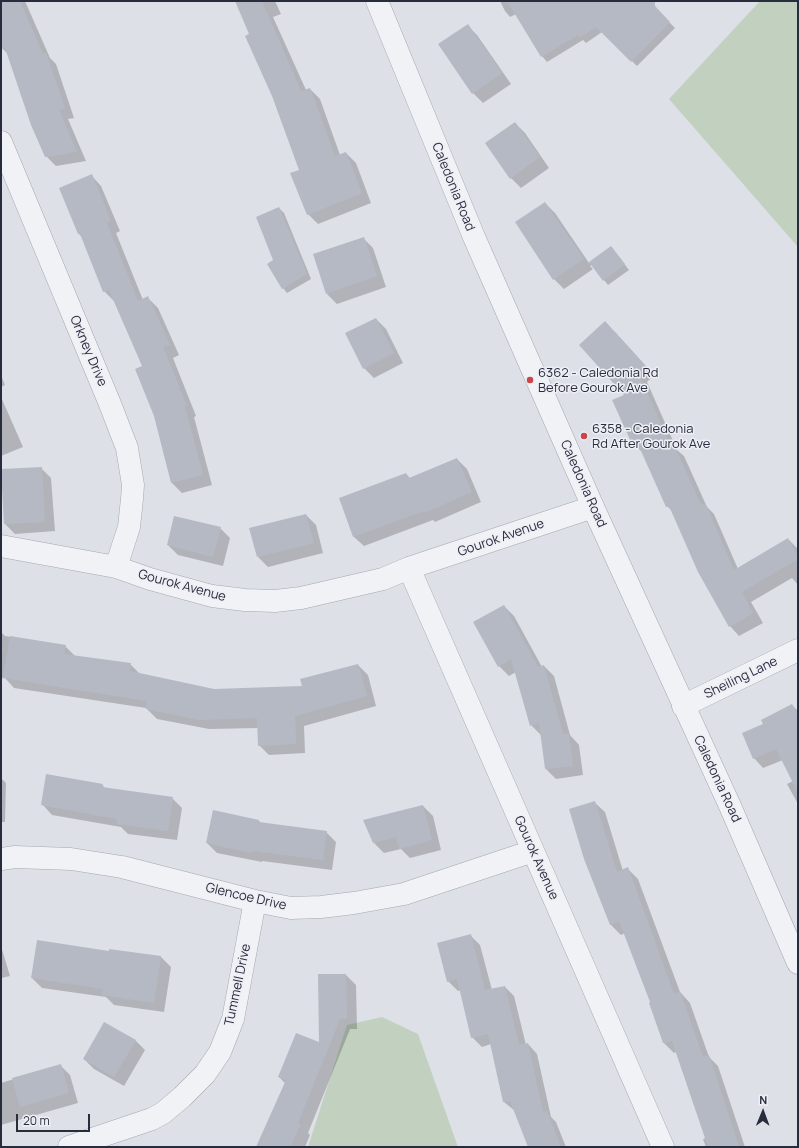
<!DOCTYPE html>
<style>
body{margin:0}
#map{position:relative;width:799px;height:1148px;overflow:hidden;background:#dee0e7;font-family:Manrope,sans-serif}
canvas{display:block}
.frame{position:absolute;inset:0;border:2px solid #282d3d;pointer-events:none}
.north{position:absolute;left:743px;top:1092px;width:40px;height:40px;-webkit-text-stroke:3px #edeff5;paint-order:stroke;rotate:1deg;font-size:11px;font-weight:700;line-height:16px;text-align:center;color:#282d3d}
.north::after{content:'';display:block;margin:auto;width:14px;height:18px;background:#282d3d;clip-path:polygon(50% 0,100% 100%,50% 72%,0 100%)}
.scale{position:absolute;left:16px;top:1114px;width:74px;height:18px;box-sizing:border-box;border:2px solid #282d3d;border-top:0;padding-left:5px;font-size:12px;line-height:14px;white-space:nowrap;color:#282d3d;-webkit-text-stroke:3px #edeff5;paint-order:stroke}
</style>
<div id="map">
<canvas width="799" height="1148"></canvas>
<div class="frame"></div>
<div class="north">N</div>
<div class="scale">20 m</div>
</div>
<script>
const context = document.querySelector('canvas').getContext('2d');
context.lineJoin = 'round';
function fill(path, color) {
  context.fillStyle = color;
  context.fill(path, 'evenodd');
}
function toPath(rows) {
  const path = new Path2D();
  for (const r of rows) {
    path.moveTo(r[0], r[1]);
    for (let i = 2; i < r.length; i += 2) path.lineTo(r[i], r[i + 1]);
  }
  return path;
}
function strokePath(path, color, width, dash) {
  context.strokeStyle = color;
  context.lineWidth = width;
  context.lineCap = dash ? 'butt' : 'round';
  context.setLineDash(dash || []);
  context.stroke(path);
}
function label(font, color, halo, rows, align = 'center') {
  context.font = font + ' Manrope,sans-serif';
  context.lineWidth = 3;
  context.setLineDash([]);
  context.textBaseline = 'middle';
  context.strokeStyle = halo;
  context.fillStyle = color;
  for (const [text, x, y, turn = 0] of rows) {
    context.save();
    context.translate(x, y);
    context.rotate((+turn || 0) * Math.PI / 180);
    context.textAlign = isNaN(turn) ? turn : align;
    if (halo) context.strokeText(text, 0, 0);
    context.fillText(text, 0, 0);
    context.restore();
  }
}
fill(toPath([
 [760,1,798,1,798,247,669,99],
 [382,1017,418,1034,458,1147,308,1147,347,1025]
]), '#c2d1bf');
fill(toPath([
 [1,1,25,1,50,58,56,64,74,118,68,119,86,161,56,166,46,156,8,54,3,49,1,44],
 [236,1,275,1,281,14,273,17,306,90,310,89,320,99,340,155,346,153,356,163,371,203,318,224,308,214,300,171,251,34],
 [500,1,648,1,675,28,637,66,602,32,586,43,583,40,547,62,542,56,516,14,510,17,505,11],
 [467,25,477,35,511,84,483,103,473,93],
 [515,123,525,133,549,168,521,188,511,178],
 [91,175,101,186,120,231,116,233,143,300,148,298,158,308,179,355,173,358,196,416,194,417,212,485,182,493,172,483,155,416,143,366,114,301,104,291,82,237,79,234],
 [545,203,555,213,589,263,611,247,629,270,608,285,592,265,590,266,593,269,564,289,554,279],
 [279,208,284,213,311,279,287,293,283,288,275,261],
 [363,238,373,248,386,287,337,304,327,294],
 [376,319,386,329,403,363,374,378,364,368],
 [615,332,654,375,647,382,677,450,684,456,707,507,714,514,738,569,788,539,797,548,798,547,798,585,792,578,751,602,763,623,739,636,730,626,673,512,667,506,643,453,633,443,626,395],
 [1,375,5,385,1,387],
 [1,397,23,447,1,456],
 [457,459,467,469,481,502,435,522,433,520,364,546,354,537,340,499,406,474,411,479],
 [41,468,51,478,55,531,15,534,5,524],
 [306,515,316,525,323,553,268,567,258,557],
 [220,528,230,538,223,566,178,555,168,545],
 [504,606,514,616,542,667,544,666,554,676,570,735,579,745,583,775,556,779,546,769,541,735,531,725,516,672,509,676,499,666],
 [1,632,5,636,65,646,75,656,130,664,140,674,214,690,303,687,358,665,368,675,376,706,304,726,305,753,269,755,259,745,259,728,209,729,157,719,146,708,14,688,5,678,1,678],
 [792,705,798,711,798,804,787,784,793,781,783,760,763,768,754,758,764,725],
 [1,778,6,783,5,822,1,822],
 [102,785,105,788,172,798,182,808,177,840,128,834,121,827,52,815,42,804],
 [594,802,605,812,623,871,628,869,638,879,680,992,690,1003,709,1057,718,1066,745,1147,706,1147,703,1139,706,1138,676,1052,674,1053,664,1043,650,1003,651,1003,625,933,621,935,611,925],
 [423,806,433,816,441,850,410,858,401,849,384,853,374,843],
 [259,821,261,823,326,832,336,842,332,870,262,861,262,862,217,853,207,843],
 [470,935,480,945,492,990,505,987,514,996,526,1045,528,1044,537,1054,551,1117,556,1122,566,1147,529,1147,515,1111,504,1102,491,1044,482,1047,472,1037,461,990,458,991,448,981],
 [1,946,10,976,1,978],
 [110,952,161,957,171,967,164,1012,114,1005,106,997,42,988,32,978],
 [319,975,346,975,356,985,357,1029,350,1029,308,1133,310,1135,305,1147,257,1147,285,1083,279,1077,320,1043],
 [135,1040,145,1050,124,1086,94,1069,84,1059],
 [60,1065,70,1075,78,1103,1,1125,1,1083]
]), '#0003');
fill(toPath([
 [1,1,20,1,43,54,46,53,65,108,59,110,77,152,45,157,31,125,5,48,1,50],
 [235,1,262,1,301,91,310,88,335,156,346,152,362,193,307,215,290,173,299,170,272,96,245,36,249,34],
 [507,1,655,1,655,6,670,22,631,62,596,27,580,38,578,35,541,57],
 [468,24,502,73,472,94,438,44],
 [515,122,540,157,510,179,485,143],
 [92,174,111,221,107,223,138,301,148,296,170,345,163,347,187,406,185,407,203,475,171,483,154,416,135,369,142,366,109,290,103,292,80,234,78,234,59,188],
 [545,202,584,259,553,280,515,222],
 [279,207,307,274,282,289,267,264,273,260,256,217],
 [364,237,377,276,326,294,313,254],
 [611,246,625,264,603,281,589,262],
 [376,318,394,353,363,369,345,333],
 [605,321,645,365,638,372,671,447,674,445,701,505,705,503,734,570,788,538,798,557,798,559,742,592,753,613,729,627,698,572,669,506,666,507,637,442,632,444,612,400,624,395,579,345],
 [457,458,472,492,424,513,424,511,353,537,339,498,406,473,409,478],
 [42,467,45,522,4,524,1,469],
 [306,514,314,543,257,557,249,528],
 [174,516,221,527,213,557,167,545],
 [504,605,538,667,544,665,563,734,569,734,573,766,545,769,539,723,530,726,511,659,498,667,473,622],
 [10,636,66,645,64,654,131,663,130,671,214,689,302,686,300,679,358,664,367,696,295,716,296,744,258,746,257,718,199,720,146,709,147,701,3,678],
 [792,704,798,715,798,793,776,749,753,759,742,733,763,724,761,720],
 [46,774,103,784,102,787,173,797,168,831,117,824,117,819,41,805],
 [595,801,617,872,628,867,674,994,680,991,703,1057,709,1055,739,1147,708,1147,672,1041,663,1043,649,1003,650,1002,619,921,610,925,584,859,569,809],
 [423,805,432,840,399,849,396,837,373,843,363,820],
 [213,810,259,820,259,822,327,831,323,860,253,851,252,853,206,843],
 [471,934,485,990,505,986,519,1045,528,1043,543,1112,547,1111,561,1147,528,1147,510,1101,503,1102,488,1034,471,1038,457,979,447,982,437,943],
 [37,940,109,951,109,949,161,956,154,1003,102,995,103,989,31,978],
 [318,974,346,974,347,1019,340,1019,298,1123,301,1124,290,1147,256,1147,286,1080,278,1077,296,1033,319,1042],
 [104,1022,136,1040,114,1077,83,1059],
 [61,1064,69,1093,20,1107,12,1078]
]), '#b5b9c3');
const minor = toPath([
 [1,142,110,404,127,448,133,485,132,499,129,527,116,567],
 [1,546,116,567,150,579,212,596,245,600,275,601,301,598,383,579,409,568,593,507],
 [409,568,663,1147],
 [683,706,798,650],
 [1,859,15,857,71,859,122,867,255,901,291,908,321,907,354,903,404,894,533,851],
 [69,1147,152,1119,163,1113,182,1097,205,1074,220,1052,233,1019,255,901]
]);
const tertiary = toPath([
 [377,1,474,237,593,507,730,806,798,963]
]);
strokePath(minor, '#a4a7b1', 23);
strokePath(tertiary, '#a4a7b1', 23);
strokePath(minor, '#f0f2f5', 22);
strokePath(tertiary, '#f0f2f5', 22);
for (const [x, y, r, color] of [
 [530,380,4,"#c9464b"],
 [584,436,4,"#c9464b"]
]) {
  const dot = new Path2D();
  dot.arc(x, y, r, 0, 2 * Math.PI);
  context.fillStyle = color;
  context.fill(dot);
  strokePath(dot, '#edeff5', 1.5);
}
label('13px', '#282d3d', '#edeff5', [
 ["Caledonia Road",453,187,68],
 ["Orkney Drive",88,351,67],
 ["Caledonia Road",583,484,66],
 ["Gourok Avenue",501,538,-19],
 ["Gourok Avenue",182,586,15],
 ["Sheiling Lane",741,678,-26],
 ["Caledonia Road",717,779,65],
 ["Gourok Avenue",536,858,66],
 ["Glencoe Drive",246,897,13],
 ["Tummell Drive",238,985,-78]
]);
label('13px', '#282d3d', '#edeff5', [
 ["6362 - Caledonia Rd",538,373],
 ["Before Gourok Ave",538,388],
 ["6358 - Caledonia",592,429],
 ["Rd After Gourok Ave",592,444]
], 'left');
</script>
